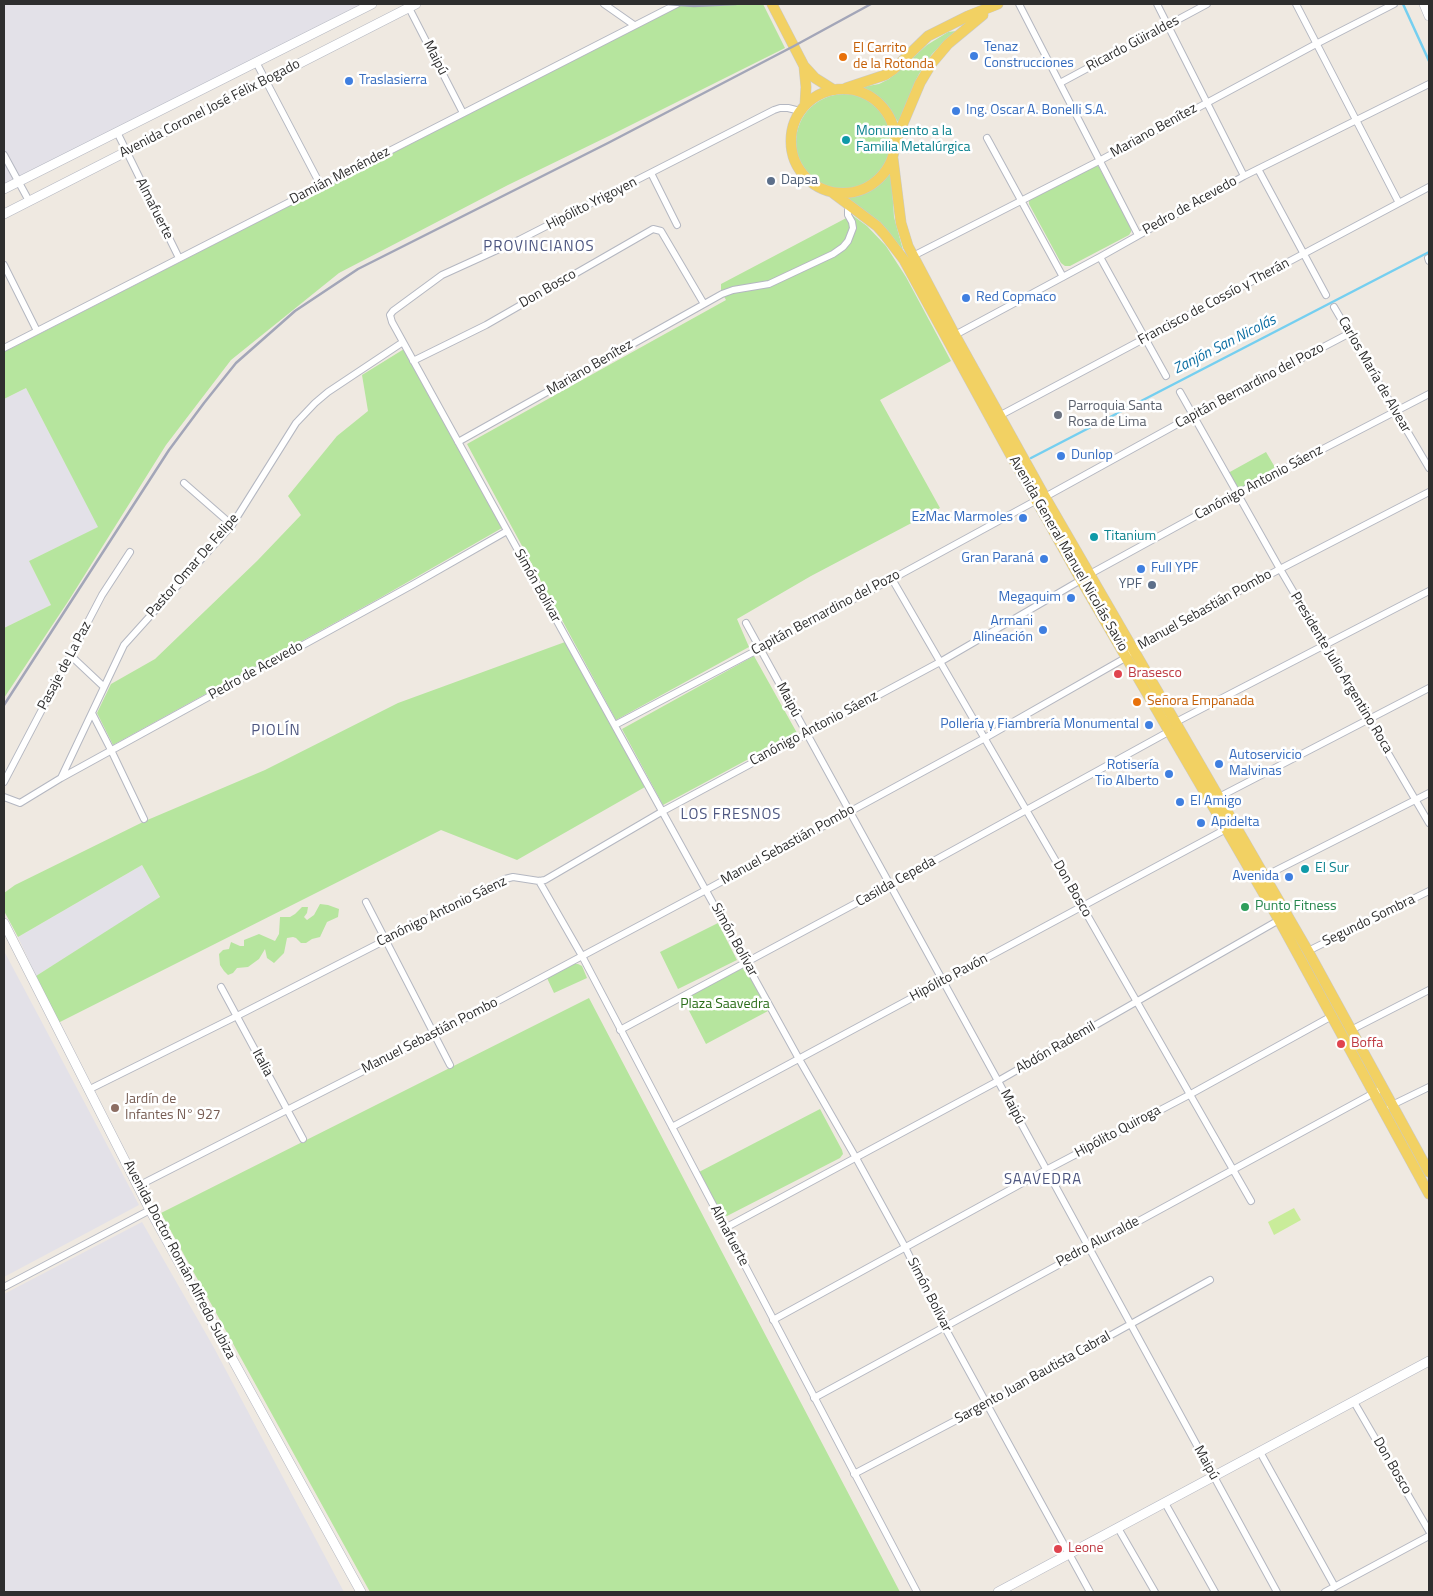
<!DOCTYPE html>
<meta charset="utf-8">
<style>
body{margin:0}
#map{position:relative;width:1433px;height:1596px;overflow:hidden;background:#efe9e1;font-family:"Titillium Web",sans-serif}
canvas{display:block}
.frame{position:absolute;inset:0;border:5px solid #2e2e2e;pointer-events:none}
</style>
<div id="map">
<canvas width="1433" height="1596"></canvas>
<div class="frame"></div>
</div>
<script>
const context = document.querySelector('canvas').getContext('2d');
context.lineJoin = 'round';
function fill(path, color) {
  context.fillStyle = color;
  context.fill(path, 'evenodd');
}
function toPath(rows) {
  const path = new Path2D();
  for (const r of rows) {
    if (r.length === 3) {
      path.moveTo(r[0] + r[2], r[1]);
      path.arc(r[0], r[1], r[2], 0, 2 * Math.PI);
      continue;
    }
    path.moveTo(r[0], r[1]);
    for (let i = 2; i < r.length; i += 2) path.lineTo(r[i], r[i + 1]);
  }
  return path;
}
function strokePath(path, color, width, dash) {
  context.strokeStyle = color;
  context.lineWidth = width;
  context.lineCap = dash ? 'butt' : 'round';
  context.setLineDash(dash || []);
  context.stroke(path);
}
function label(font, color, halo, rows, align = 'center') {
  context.font = font + ' "Titillium Web",sans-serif';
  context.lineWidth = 5;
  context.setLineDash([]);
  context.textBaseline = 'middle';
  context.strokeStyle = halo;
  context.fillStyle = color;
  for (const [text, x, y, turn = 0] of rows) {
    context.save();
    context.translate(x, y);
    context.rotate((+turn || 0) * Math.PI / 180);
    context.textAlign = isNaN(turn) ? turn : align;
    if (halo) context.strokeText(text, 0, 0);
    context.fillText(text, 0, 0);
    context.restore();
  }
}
fill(toPath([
 [4,4,372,4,4,189],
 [26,388,99,527,29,561,51,605,4,628,4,399],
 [142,865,160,898,36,976,18,937],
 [4,951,139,1205,4,1277],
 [142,1222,213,1346,344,1592,4,1592,4,1294]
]), '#e3e1e8');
fill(toPath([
 [684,4,763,4,785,48,611,135,508,185,339,273,231,360,166,445,69,600,4,698,4,628,51,605,29,561,98,527,26,388,4,399,4,352],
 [956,31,932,54,919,74,911,92,899,123,885,105,878,98,870,93,857,88,879,84,889,79,927,45,948,32],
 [844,142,48],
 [1096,165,1099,167,1131,228,1131,232,1129,235,1070,266,1065,266,1061,263,1029,204,1029,200,1031,197],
 [891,170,894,217,903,250,888,232,847,198,870,190,881,182],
 [852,215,867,226,886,246,906,277,951,361,880,400,940,508,811,576,737,619,749,647,616,720,467,444,726,300,721,291,721,284],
 [404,349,457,444,502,528,378,599,113,745,97,713,111,684,155,659,257,561,301,515,288,496,337,436,368,411,362,375],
 [1266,452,1276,469,1238,491,1228,473],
 [565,642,645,787,517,860,441,830,58,1023,36,976,160,897,142,865,18,937,4,911,4,893,15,885,145,821,265,770,398,703],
 [754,656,797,733,663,805,622,729],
 [320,904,328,905,339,909,338,917,327,922,320,937,312,939,306,943,301,943,296,938,293,937,287,938,284,953,274,963,267,958,265,949,259,959,248,967,237,968,233,973,228,975,224,971,220,965,219,954,223,950,229,949,231,942,240,946,244,946,244,940,259,934,275,941,279,934,280,917,290,917,295,914,302,907,308,907,307,913,304,917,307,920,314,915],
 [718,923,737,960,678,989,660,952],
 [573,964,578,964,582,966,587,978,554,993,547,978],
 [745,967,768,1011,706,1044,683,999],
 [589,998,900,1592,370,1592,161,1213],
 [820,1109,842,1150,843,1154,840,1158,727,1216,721,1214,699,1172]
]), '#b6e59e');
fill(toPath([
 [1294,1208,1301,1220,1274,1235,1268,1222]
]), '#c9ec9a');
strokePath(toPath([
 [1403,4,1429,61],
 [1031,458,1429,252]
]), '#75cff0', 2.5);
const minor = toPath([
 [407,4,463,113],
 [604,4,634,25],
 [1019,4,1138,235],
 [1157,4,1244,176],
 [1296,4,1399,203],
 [256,62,321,186],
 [1060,83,1207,4],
 [800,111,788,108,780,108,774,110,519,240,442,275,393,311,390,315,392,322,568,641,799,1059,856,1158,905,1247,944,1326,1090,1592],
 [117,132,179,258],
 [987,138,1063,277],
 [4,155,29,201],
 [1258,169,1326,295],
 [651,173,677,225],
 [913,256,1099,161,1316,44,1394,4],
 [1100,257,1166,376],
 [1428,258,1429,261],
 [4,265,37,331],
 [1334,307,1429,468],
 [955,335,1100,257,1244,176,1429,84],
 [4,348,677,4],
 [413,361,486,325,653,229,661,231,704,304],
 [1180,392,1280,569,1429,823],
 [999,416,1429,187],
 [458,442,722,294,733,290,769,284,833,254,843,247,848,241,853,228,852,222,848,215,848,210,852,207],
 [184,483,232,525],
 [1045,497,1192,416,1350,333],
 [1090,574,1236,494,1429,394],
 [892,579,1082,906,1251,1201],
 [746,623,998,1081,1277,1592],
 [70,655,104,687],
 [92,713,111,750,144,819],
 [1176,722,1429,591],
 [615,725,892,579,1037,500],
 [61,778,124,645,232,525,296,423,315,403,328,392,403,342],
 [4,782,102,595,130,552],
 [4,797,20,803,61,778,414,584,507,531],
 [1219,797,1429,688],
 [1263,877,1429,793],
 [539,881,582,956,917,1592],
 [366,902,450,1065],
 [1308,951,1429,891],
 [221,987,303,1139],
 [620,1030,890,885,1170,731],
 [1351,1030,1429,990],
 [88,1090,237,1016,505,879,513,877,539,881,545,880,663,811,940,662,1081,580],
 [1390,1106,1429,1087],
 [672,1127,1226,829],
 [138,1186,434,1035,706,890,985,738,1127,657,1134,648,1280,569,1429,492],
 [725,1228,998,1081,1279,920],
 [4,1287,150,1210],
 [773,1320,1046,1170,1189,1095,1332,1016],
 [814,1398,1383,1088],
 [1354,1402,1429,1531],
 [1260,1452,1335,1587],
 [854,1474,987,1404,1210,1280],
 [1165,1503,1215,1592],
 [1118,1528,1155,1592],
 [1325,1592,1429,1536]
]);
const secondary = toPath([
 [1424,4,1429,16],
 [4,189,372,4],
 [4,214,416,4],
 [4,923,150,1210,361,1592],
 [998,1592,1429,1361]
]);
const primary = toPath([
 [772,4,804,66,815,78,834,90],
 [804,66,806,87,805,105],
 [846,88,885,75,894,69,928,36,968,16,998,4],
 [843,141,52],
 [896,140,920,83,932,63,948,44,983,15],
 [893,159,901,223,908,246,955,335,1045,497,1308,951,1429,1172],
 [833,193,877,226,885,235,904,260,1009,452,1081,580,1279,920,1429,1194]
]);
strokePath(minor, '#b4b7c1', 8);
strokePath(secondary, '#b4b7c1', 10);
strokePath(primary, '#c9c9c9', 11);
strokePath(minor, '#fff', 6);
strokePath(secondary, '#fff', 9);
strokePath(primary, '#f2d163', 10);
strokePath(toPath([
 [667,4,694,6,736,4],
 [4,705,169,450,204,403,236,363,295,311,358,269,608,143,794,46,871,4]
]), '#a3a6b8', 2.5);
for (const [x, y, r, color] of [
 [974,56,5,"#3f7fe0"],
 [843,57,5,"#e8710a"],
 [349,81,5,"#3f7fe0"],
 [956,111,5,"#3f7fe0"],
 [846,140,5,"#0f9aa8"],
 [771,181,5,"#5c6f8a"],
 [966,298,5,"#3f7fe0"],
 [1058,415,5,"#6b7280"],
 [1061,456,5,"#3f7fe0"],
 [1023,518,5,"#3f7fe0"],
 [1094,537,5,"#0f9aa8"],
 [1044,559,5,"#3f7fe0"],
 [1141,569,5,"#3f7fe0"],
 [1152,585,5,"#5c6f8a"],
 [1071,598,5,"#3f7fe0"],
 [1043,630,5,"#3f7fe0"],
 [1118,674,5,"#e0444e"],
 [1137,702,5,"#e8710a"],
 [1149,725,5,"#3f7fe0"],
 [1219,764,5,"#3f7fe0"],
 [1169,774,5,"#3f7fe0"],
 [1180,802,5,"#3f7fe0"],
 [1201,823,5,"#3f7fe0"],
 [1305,869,5,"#0f9aa8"],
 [1289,877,5,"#3f7fe0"],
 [1245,907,5,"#2e9e5b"],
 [1341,1044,5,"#e0444e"],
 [115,1108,5,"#8d6e63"],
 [1058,1549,5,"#e0444e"]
]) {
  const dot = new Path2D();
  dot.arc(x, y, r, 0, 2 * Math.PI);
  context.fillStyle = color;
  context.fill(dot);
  strokePath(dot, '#fff', 2);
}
label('14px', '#2e2e2e', '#fff', [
 ["Ricardo Güiraldes",1133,44,-28],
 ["Maipú",435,58,63],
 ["Avenida Coronel José Félix Bogado",210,109,-27],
 ["Mariano Benítez",1154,131,-29],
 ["Damián Menéndez",340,176,-27],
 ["Hipólito Yrigoyen",592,204,-27],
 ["Pedro de Acevedo",1190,206,-29],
 ["Almafuerte",154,209,63],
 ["Don Bosco",548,289,-30],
 ["Francisco de Cossío y Therán",1214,302,-28],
 ["Mariano Benítez",590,368,-30],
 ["Carlos María de Alvear",1374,375,60],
 ["Capitán Bernardino del Pozo",1250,386,-28],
 ["Canónigo Antonio Sáenz",1259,483,-28],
 ["Avenida General Manuel Nicolás Savio",1068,554,60],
 ["Pastor Omar De Felipe",193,566,-49],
 ["Simón Bolívar",537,586,61],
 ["Manuel Sebastián Pombo",1205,610,-29],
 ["Capitán Bernardino del Pozo",826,613,-28],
 ["Pasaje de La Paz",65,666,-62],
 ["Pedro de Acevedo",256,671,-29],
 ["Presidente Julio Argentino Roca",1341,673,59],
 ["Maipú",788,700,62],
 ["Canónigo Antonio Sáenz",814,729,-28],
 ["Manuel Sebastián Pombo",788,845,-29],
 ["Casilda Cepeda",896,882,-29],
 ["Don Bosco",1072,889,60],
 ["Canónigo Antonio Sáenz",442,912,-26],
 ["Segundo Sombra",1369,921,-26],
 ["Simón Bolívar",734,940,61],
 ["Hipólito Pavón",949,978,-28],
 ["Manuel Sebastián Pombo",430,1036,-27],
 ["Abdón Rademil",1056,1048,-30],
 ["Italia",262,1063,62],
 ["Maipú",1012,1107,62],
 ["Hipólito Quiroga",1118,1132,-28],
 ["Almafuerte",729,1236,62],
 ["Pedro Alurralde",1098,1242,-28],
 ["Avenida Doctor Román Alfredo Subiza",179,1260,62],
 ["Simón Bolívar",929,1295,63],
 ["Sargento Juan Bautista Cabral",1033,1378,-29],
 ["Maipú",1206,1463,61],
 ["Don Bosco",1392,1466,60]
]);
label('14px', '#366cbe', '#fff', [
 ["Tenaz",984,48],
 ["Construcciones",984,64],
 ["Traslasierra",359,81],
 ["Ing. Oscar A. Bonelli S.A.",966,111],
 ["Red Copmaco",976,298],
 ["Dunlop",1071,456],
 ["EzMac Marmoles",1013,518,"right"],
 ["Gran Paraná",1034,559,"right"],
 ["Full YPF",1151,569],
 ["Megaquim",1061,598,"right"],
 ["Armani",1033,622,"right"],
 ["Alineación",1033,638,"right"],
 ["Pollería y Fiambrería Monumental",1139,725,"right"],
 ["Autoservicio",1229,756],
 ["Malvinas",1229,772],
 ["Rotisería",1159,766,"right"],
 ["Tio Alberto",1159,782,"right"],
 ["El Amigo",1190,802],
 ["Apidelta",1211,823],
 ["Avenida",1279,877,"right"]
], 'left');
label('14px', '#c56008', '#fff', [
 ["El Carrito",853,49],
 ["de la Rotonda",853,65],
 ["Señora Empanada",1147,702]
], 'left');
label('14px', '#0d838f', '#fff', [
 ["Monumento a la",856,132],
 ["Familia Metalúrgica",856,148],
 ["Titanium",1104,537],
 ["El Sur",1315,869]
], 'left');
label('14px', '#4e5e75', '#fff', [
 ["Dapsa",781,181],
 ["YPF",1142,585,"right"]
], 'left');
label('14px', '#5b616d', '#fff', [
 ["Parroquia Santa",1068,407],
 ["Rosa de Lima",1068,423]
], 'left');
label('14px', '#be3a42', '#fff', [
 ["Brasesco",1128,674],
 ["Boffa",1351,1044],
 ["Leone",1068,1549]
], 'left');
label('14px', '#27864d', '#fff', [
 ["Punto Fitness",1255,907]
], 'left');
label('14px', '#2c6e1b', '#fff', [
 ["Plaza Saavedra",725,1005]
]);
label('14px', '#785e54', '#fff', [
 ["Jardín de",125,1100],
 ["Infantes N° 927",125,1116]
], 'left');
context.letterSpacing = '1px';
label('15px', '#4d5680', '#fff', [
 ["PROVINCIANOS",539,247],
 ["PIOLÍN",276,731],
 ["LOS FRESNOS",731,815],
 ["SAAVEDRA",1043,1180]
]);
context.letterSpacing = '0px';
label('italic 15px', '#0d6fa3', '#fff', [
 ["Zanjón San Nicolás",1225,345,-27]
]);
</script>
